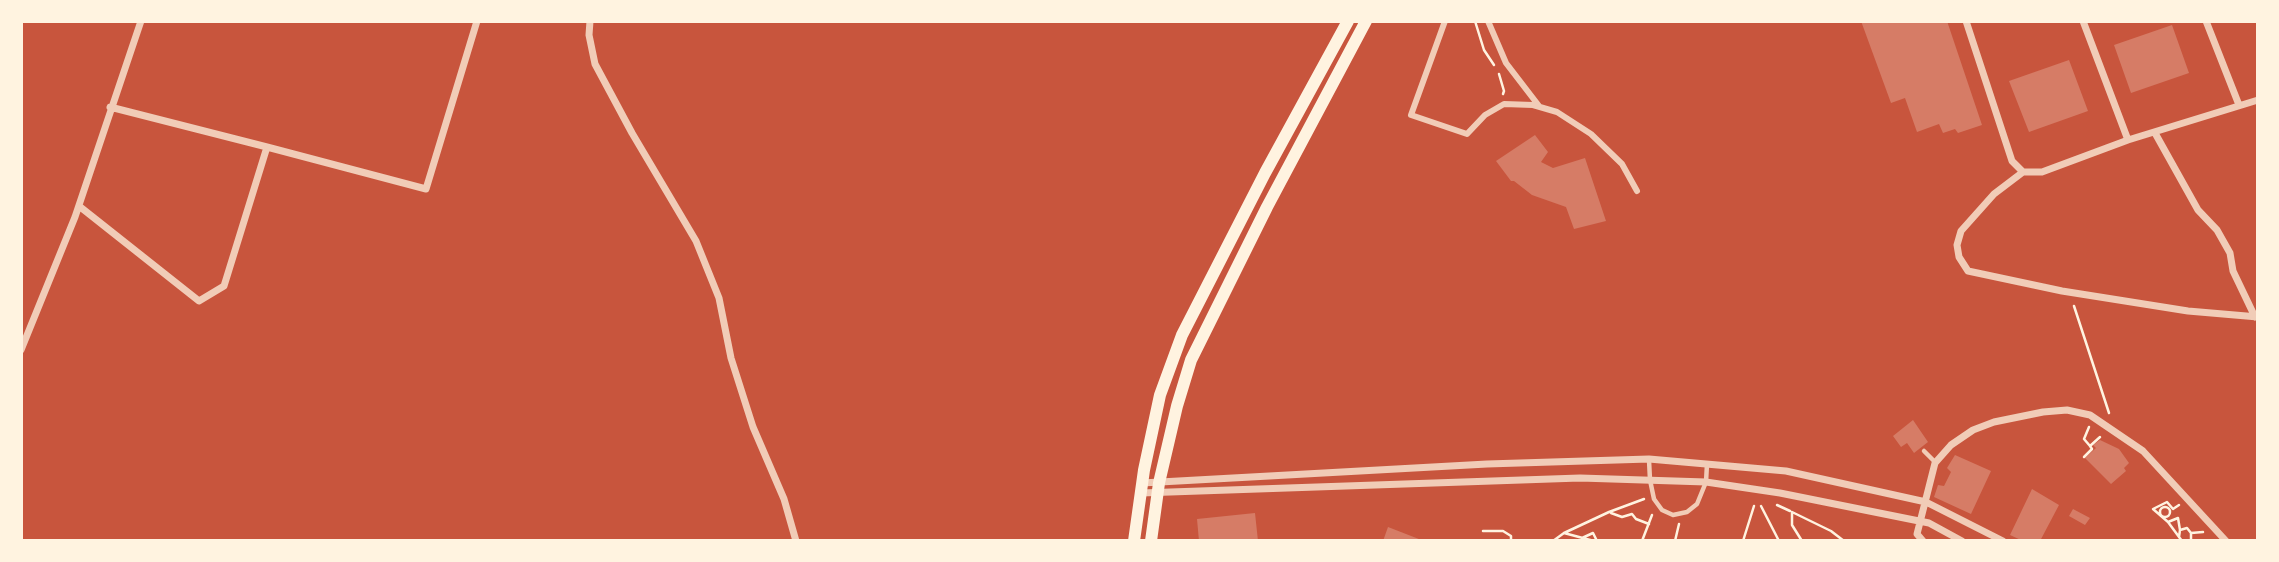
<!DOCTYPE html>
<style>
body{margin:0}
#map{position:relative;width:2279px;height:562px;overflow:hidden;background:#c8553d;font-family:Barlow,sans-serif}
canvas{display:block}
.frame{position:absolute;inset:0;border:23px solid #fff3e0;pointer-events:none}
</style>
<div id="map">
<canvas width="2279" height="562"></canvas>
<div class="frame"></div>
</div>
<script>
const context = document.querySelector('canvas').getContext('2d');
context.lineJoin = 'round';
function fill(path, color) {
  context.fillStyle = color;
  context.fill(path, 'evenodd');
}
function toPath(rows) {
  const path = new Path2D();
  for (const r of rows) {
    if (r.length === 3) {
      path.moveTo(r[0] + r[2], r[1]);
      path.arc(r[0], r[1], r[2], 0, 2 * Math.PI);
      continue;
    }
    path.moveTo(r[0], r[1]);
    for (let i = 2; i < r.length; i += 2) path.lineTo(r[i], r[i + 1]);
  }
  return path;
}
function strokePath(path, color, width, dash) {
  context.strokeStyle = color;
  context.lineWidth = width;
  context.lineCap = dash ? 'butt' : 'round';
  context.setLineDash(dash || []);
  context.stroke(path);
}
fill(toPath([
 [1861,21,1947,21,1982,125,1958,133,1955,129,1943,133,1939,124,1917,132,1905,98,1891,103],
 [2172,25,2189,73,2131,93,2114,45],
 [2069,60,2088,111,2029,132,2009,81],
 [1535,135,1548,152,1541,162,1553,168,1585,158,1606,221,1574,229,1566,207,1532,195,1514,181,1511,181,1496,161],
 [1913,420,1928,442,1914,453,1907,443,1901,447,1893,436],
 [2100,440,2119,449,2129,463,2124,468,2126,471,2111,484,2085,458,2096,448,2093,445],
 [1955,455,1991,471,1971,514,1934,497,1938,485,1944,486,1951,472,1947,468],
 [2032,489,2059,505,2040,541,2023,541,2010,535],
 [2073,509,2090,518,2085,525,2069,516],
 [1255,513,1258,541,1199,541,1197,519],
 [1388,527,1424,541,1383,541]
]), '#d67c66');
strokePath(toPath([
 [1475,21,1484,50,1494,65],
 [1499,74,1504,91,1503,94],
 [2074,306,2109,413],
 [2089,427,2084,439,2090,446,2100,437],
 [2084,457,2092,449,2090,446],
 [1777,505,1790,511],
 [2179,505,2173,509,2167,502,2153,509,2168,522,2182,541],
 [1761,506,1779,541],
 [2165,512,5],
 [1611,513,1622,517,1632,514,1636,519,1649,524],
 [2168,522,2178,518,2180,530],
 [1483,531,1503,531,1511,536,1511,541],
 [2179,537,2180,530,2187,528,2191,533],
 [1582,538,1593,533,1597,541],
 [1553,541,1564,533],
 [1594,541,1564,533,1609,512,1644,499],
 [1642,541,1652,515],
 [1675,541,1679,524],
 [1743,541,1754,506],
 [1802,541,1792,525,1792,512,1831,531,1844,541],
 [2188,541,2191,540,2191,533,2203,532]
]), '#fff3e0', 2.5);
strokePath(toPath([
 [1924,451,1935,462],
 [1649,460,1650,480,1654,499,1662,510,1673,515,1687,512,1697,504,1706,482,1707,464]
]), '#f1ccb7', 4.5);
strokePath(toPath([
 [1445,21,1411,115,1467,134,1485,115,1504,104,1533,105,1557,112,1591,134,1622,164,1637,191],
 [1488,21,1506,63,1539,106]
]), '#f1ccb7', 6);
strokePath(toPath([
 [590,21,589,35,595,64,632,133,696,241,719,298,731,358,753,427,784,499,796,541],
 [1966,21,2012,161,2023,172,2042,172,2128,140,2083,21],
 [2206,21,2239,105],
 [2155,133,2198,210,2217,230,2230,253,2233,271,2255,317],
 [2128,140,2258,100],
 [267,147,426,189,477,21],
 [2023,172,1994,194,1961,231,1957,245,1959,257,1968,271,2062,291,2188,311,2258,317],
 [79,206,199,301,224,286,267,147,110,107],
 [21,350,75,217,141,21],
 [1142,483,1487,464,1649,459,1786,471,1926,502,2003,541],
 [1141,493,1580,478,1706,482,1780,493,1929,523,1962,541],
 [1923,541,1917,534,1935,463,1951,445,1973,430,1994,422,2043,412,2067,410,2090,415,2143,451,2226,541]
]), '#f1ccb7', 7);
strokePath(toPath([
 [1134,541,1144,470,1160,395,1182,335,1265,173,1348,21],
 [1151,541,1159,483,1177,406,1191,360,1267,207,1366,21]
]), '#fff3e0', 12);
</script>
